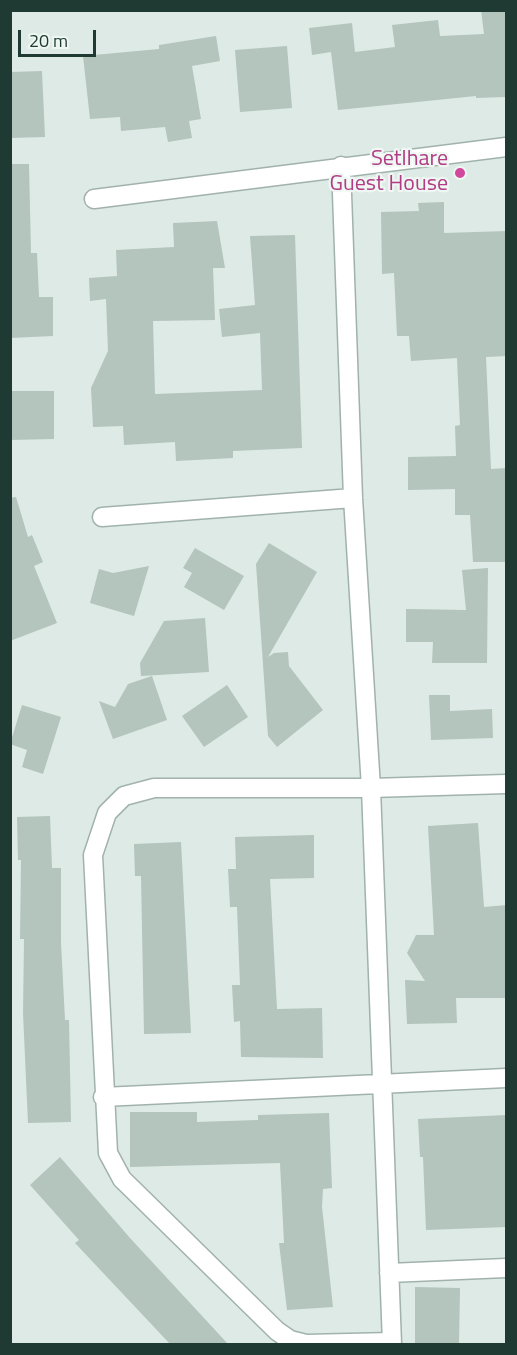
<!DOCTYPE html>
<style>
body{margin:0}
#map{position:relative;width:517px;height:1355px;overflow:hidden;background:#deeae5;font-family:"Titillium Web",sans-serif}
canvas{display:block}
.frame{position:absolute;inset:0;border:12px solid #1f3a33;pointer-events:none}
.scale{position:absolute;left:18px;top:30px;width:78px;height:27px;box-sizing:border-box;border:3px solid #1f3a33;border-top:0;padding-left:8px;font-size:18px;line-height:21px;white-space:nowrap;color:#1f3a33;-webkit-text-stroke:4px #eef7f2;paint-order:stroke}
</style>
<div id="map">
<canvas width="517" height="1355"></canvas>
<div class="frame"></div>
<div class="scale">20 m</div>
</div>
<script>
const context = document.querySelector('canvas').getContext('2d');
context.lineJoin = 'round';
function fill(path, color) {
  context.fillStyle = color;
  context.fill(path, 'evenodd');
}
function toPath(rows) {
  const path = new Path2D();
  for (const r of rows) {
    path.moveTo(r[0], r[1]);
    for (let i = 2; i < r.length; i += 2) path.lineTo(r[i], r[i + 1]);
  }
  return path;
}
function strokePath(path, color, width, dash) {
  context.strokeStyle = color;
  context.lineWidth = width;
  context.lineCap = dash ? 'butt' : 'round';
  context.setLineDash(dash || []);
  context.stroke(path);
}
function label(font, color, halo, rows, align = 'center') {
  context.font = font + ' "Titillium Web",sans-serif';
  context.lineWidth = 4.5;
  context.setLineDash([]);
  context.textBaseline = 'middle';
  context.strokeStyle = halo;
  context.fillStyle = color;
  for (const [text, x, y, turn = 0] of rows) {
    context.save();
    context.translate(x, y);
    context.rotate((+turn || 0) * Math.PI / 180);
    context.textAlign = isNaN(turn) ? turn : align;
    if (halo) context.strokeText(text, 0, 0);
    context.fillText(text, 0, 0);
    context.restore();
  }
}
fill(toPath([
 [481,10,507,10,507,97,476,98,476,96,338,110,331,52,312,55,309,28,352,23,355,52,395,47,392,25,438,20,440,36,484,34],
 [216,36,220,61,192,66,201,119,189,121,192,138,168,142,165,127,121,131,120,117,90,119,83,56,159,49,159,45],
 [287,46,292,108,240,112,235,50],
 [42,71,45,137,10,138,10,72],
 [10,164,29,164,31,253,37,253,39,297,53,297,53,336,10,338],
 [444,202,444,233,507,231,507,356,486,357,491,469,507,468,507,562,473,562,470,515,455,515,455,489,408,490,408,457,456,456,455,426,460,425,457,358,411,361,409,336,397,336,394,273,382,274,381,212,419,211,418,203],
 [217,221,225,268,213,268,215,320,153,321,155,394,262,390,260,333,222,337,219,309,255,305,250,236,295,235,302,448,233,451,233,458,176,461,175,442,124,445,123,426,93,427,91,388,108,351,106,299,90,301,89,278,117,276,116,250,174,247,173,223],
 [10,391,54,391,54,439,10,440],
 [16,497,28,537,32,535,43,562,34,566,57,623,10,641,10,498],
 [269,543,317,572,268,657,274,653,288,652,289,666,323,710,277,747,268,736,256,564],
 [195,548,244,576,224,610,184,587,192,573,183,568],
 [149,566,134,616,90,603,99,569,113,573],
 [488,568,487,663,432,663,433,642,406,642,406,609,466,610,462,570],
 [205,618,209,672,141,676,140,663,164,621],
 [152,676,167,720,113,739,99,701,115,707,128,684],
 [227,685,248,717,204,747,182,716],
 [429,695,450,695,450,711,492,709,493,738,431,740],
 [22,705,61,717,43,774,22,767,27,750,10,744],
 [50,816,52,868,61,868,61,943,65,1020,69,1020,71,1122,28,1123,23,1013,24,939,20,939,21,860,18,860,17,817],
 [478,823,484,907,507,905,507,998,456,998,457,1023,407,1024,405,980,425,981,407,953,416,935,434,935,428,826],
 [314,835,314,878,270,879,277,1009,322,1008,323,1058,241,1057,240,1021,234,1022,232,985,240,985,237,907,230,907,228,869,236,869,235,837],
 [181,842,191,1033,144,1034,141,876,135,876,134,844],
 [130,1112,197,1112,197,1122,258,1120,258,1115,329,1113,332,1188,323,1189,322,1207,333,1307,287,1310,279,1243,284,1243,280,1163,130,1167],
 [507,1115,507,1227,426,1230,423,1157,420,1157,418,1119],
 [60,1157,130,1238,228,1344,170,1344,75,1243,79,1240,30,1185],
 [415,1287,460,1288,459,1344,415,1344]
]), '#b3c5bd');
const minor = toPath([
 [341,166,353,498,371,788,392,1344],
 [94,199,506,147],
 [102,517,353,498],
 [103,1097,506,1078],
 [389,1273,506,1268],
 [391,1342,306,1344,290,1340,277,1331,122,1179,108,1153,93,855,107,813,124,796,154,788,371,788,506,784]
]);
strokePath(minor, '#a1b2ac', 21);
strokePath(minor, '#fff', 18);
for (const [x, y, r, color] of [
 [460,173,6,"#d1479c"]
]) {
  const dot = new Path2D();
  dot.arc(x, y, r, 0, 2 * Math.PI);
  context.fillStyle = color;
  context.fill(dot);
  strokePath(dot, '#eef7f2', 2);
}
label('22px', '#b23c85', '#eef7f2', [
 ["Setlhare",448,160],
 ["Guest House",448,185]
], 'right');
</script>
